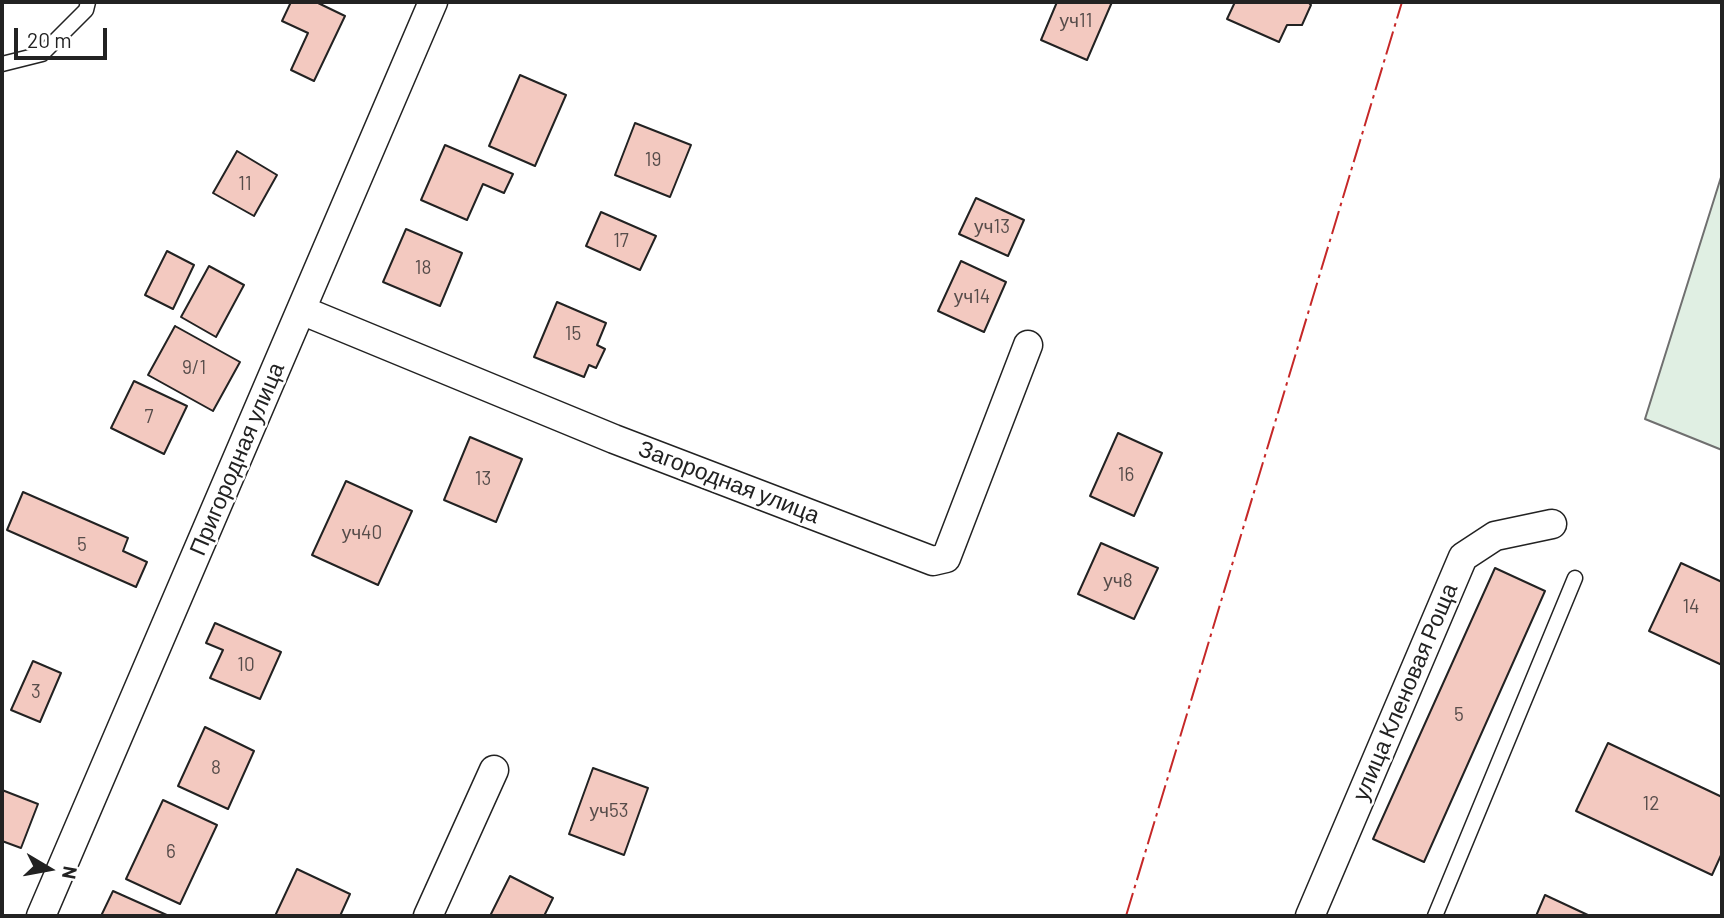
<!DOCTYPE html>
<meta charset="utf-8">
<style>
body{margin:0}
#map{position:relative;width:1724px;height:918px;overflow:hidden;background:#fff;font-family:Barlow,sans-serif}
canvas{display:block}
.frame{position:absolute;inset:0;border:4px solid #222;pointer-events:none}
.north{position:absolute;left:14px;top:834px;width:70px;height:70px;-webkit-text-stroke:5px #fff;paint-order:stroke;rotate:100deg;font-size:19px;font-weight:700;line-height:28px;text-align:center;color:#222}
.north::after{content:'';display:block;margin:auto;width:24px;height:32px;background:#222;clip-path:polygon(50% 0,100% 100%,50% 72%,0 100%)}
.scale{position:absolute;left:14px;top:28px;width:93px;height:32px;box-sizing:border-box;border:4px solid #222;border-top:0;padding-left:9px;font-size:21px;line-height:24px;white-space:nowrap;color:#222;-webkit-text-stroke:5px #fff;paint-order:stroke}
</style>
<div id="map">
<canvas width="1724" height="918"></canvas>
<div class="frame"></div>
<div class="north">N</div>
<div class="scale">20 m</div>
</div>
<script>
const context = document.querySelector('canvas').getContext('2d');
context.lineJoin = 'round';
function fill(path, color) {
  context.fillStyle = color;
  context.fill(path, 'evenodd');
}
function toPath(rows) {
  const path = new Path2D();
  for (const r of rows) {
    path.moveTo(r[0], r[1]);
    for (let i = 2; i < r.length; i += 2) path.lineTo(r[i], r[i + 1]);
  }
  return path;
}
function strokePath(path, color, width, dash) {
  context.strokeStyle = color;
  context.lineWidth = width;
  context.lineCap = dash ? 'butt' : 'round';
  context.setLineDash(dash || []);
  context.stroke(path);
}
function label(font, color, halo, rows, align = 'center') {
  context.font = font + ' Barlow,sans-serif';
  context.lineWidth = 5;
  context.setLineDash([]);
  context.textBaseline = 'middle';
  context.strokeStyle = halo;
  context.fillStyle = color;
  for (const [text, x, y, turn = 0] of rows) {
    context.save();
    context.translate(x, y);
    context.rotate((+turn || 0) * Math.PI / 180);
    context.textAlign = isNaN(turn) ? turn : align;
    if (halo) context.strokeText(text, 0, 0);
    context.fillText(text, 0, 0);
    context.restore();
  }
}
const green = toPath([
 [1722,174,1722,450,1645,419,1722,174]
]);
fill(green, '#e0efe3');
strokePath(green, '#6f6f6f', 2);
const building = toPath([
 [291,2,316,2,345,16,314,81,291,70,308,33,282,21,291,2],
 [1057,2,1112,2,1087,60,1041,40,1057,2],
 [1235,2,1308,2,1311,5,1302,25,1287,25,1279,42,1227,19,1235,2],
 [520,75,566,95,535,166,489,146,520,75],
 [635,123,691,145,670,197,615,175,635,123],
 [445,145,513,174,504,193,483,184,467,220,421,200,445,145],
 [237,151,277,175,254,216,213,193,237,151],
 [976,198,1024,220,1008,256,959,234,976,198],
 [601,212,656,236,640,270,586,246,601,212],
 [406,229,462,253,440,306,383,282,406,229],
 [167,251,194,265,173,309,145,295,167,251],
 [961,261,1006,282,984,332,938,311,961,261],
 [209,266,244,285,216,337,181,317,209,266],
 [557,302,606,323,597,345,605,349,596,368,589,365,584,377,534,357,557,302],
 [175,326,240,362,213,411,148,375,175,326],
 [134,381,187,406,164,454,111,428,134,381],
 [1118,433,1162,453,1134,516,1090,496,1118,433],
 [470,437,522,459,496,522,444,500,470,437],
 [346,481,412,511,378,585,312,555,346,481],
 [23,492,128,538,123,551,147,562,136,587,7,530,23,492],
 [1101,543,1158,568,1134,619,1078,594,1101,543],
 [1681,563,1722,582,1722,665,1649,631,1681,563],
 [1495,568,1545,591,1424,862,1373,839,1495,568],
 [215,623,281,652,260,699,210,678,223,650,206,643,215,623],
 [33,661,61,673,40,722,11,710,33,661],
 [205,727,254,751,228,809,178,786,205,727],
 [1608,743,1722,797,1722,853,1712,875,1576,811,1608,743],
 [593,768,648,788,624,855,569,834,593,768],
 [2,790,38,804,21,848,2,841,2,790],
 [163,800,217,825,180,904,126,879,163,800],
 [297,869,350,894,340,916,275,916,297,869],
 [510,876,553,898,544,916,490,916,510,876],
 [113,891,169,916,101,916,113,891],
 [1545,895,1590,916,1536,916,1545,895]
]);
fill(building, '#f3c9c0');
strokePath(building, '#222', 2);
const service = toPath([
 [2,64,42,54,86,10,88,2],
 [1435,916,1575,578]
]);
const minor = toPath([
 [301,310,614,439,933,561,946,558,1028,345],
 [41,916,433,2],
 [428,916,494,770],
 [1310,916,1463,557,1495,536,1552,524]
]);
strokePath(service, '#222', 17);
strokePath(minor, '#222', 31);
strokePath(service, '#fff', 14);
strokePath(minor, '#fff', 28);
strokePath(toPath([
 [1126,916,1402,2]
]), '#c62828', 2, [24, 5, 3.5, 5]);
label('19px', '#564c4a', null, [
 ["уч11",1076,21],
 ["19",653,160],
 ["11",245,184],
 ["уч13",992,227],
 ["17",621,241],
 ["18",423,268],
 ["уч14",972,297],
 ["15",573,334],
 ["9/1",194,368],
 ["7",149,417],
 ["16",1126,475],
 ["13",483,479],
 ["уч40",362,533],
 ["5",82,545],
 ["уч8",1118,581],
 ["14",1691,607],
 ["10",246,665],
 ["3",36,692],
 ["5",1459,715],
 ["8",216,768],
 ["12",1651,804],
 ["уч53",609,811],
 ["6",171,852]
]);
label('23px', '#222', '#fff', [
 ["Пригородная улица",237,459,-67],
 ["Загородная улица",729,482,21],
 ["улица Кленовая Роща",1405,692,-67]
]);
</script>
